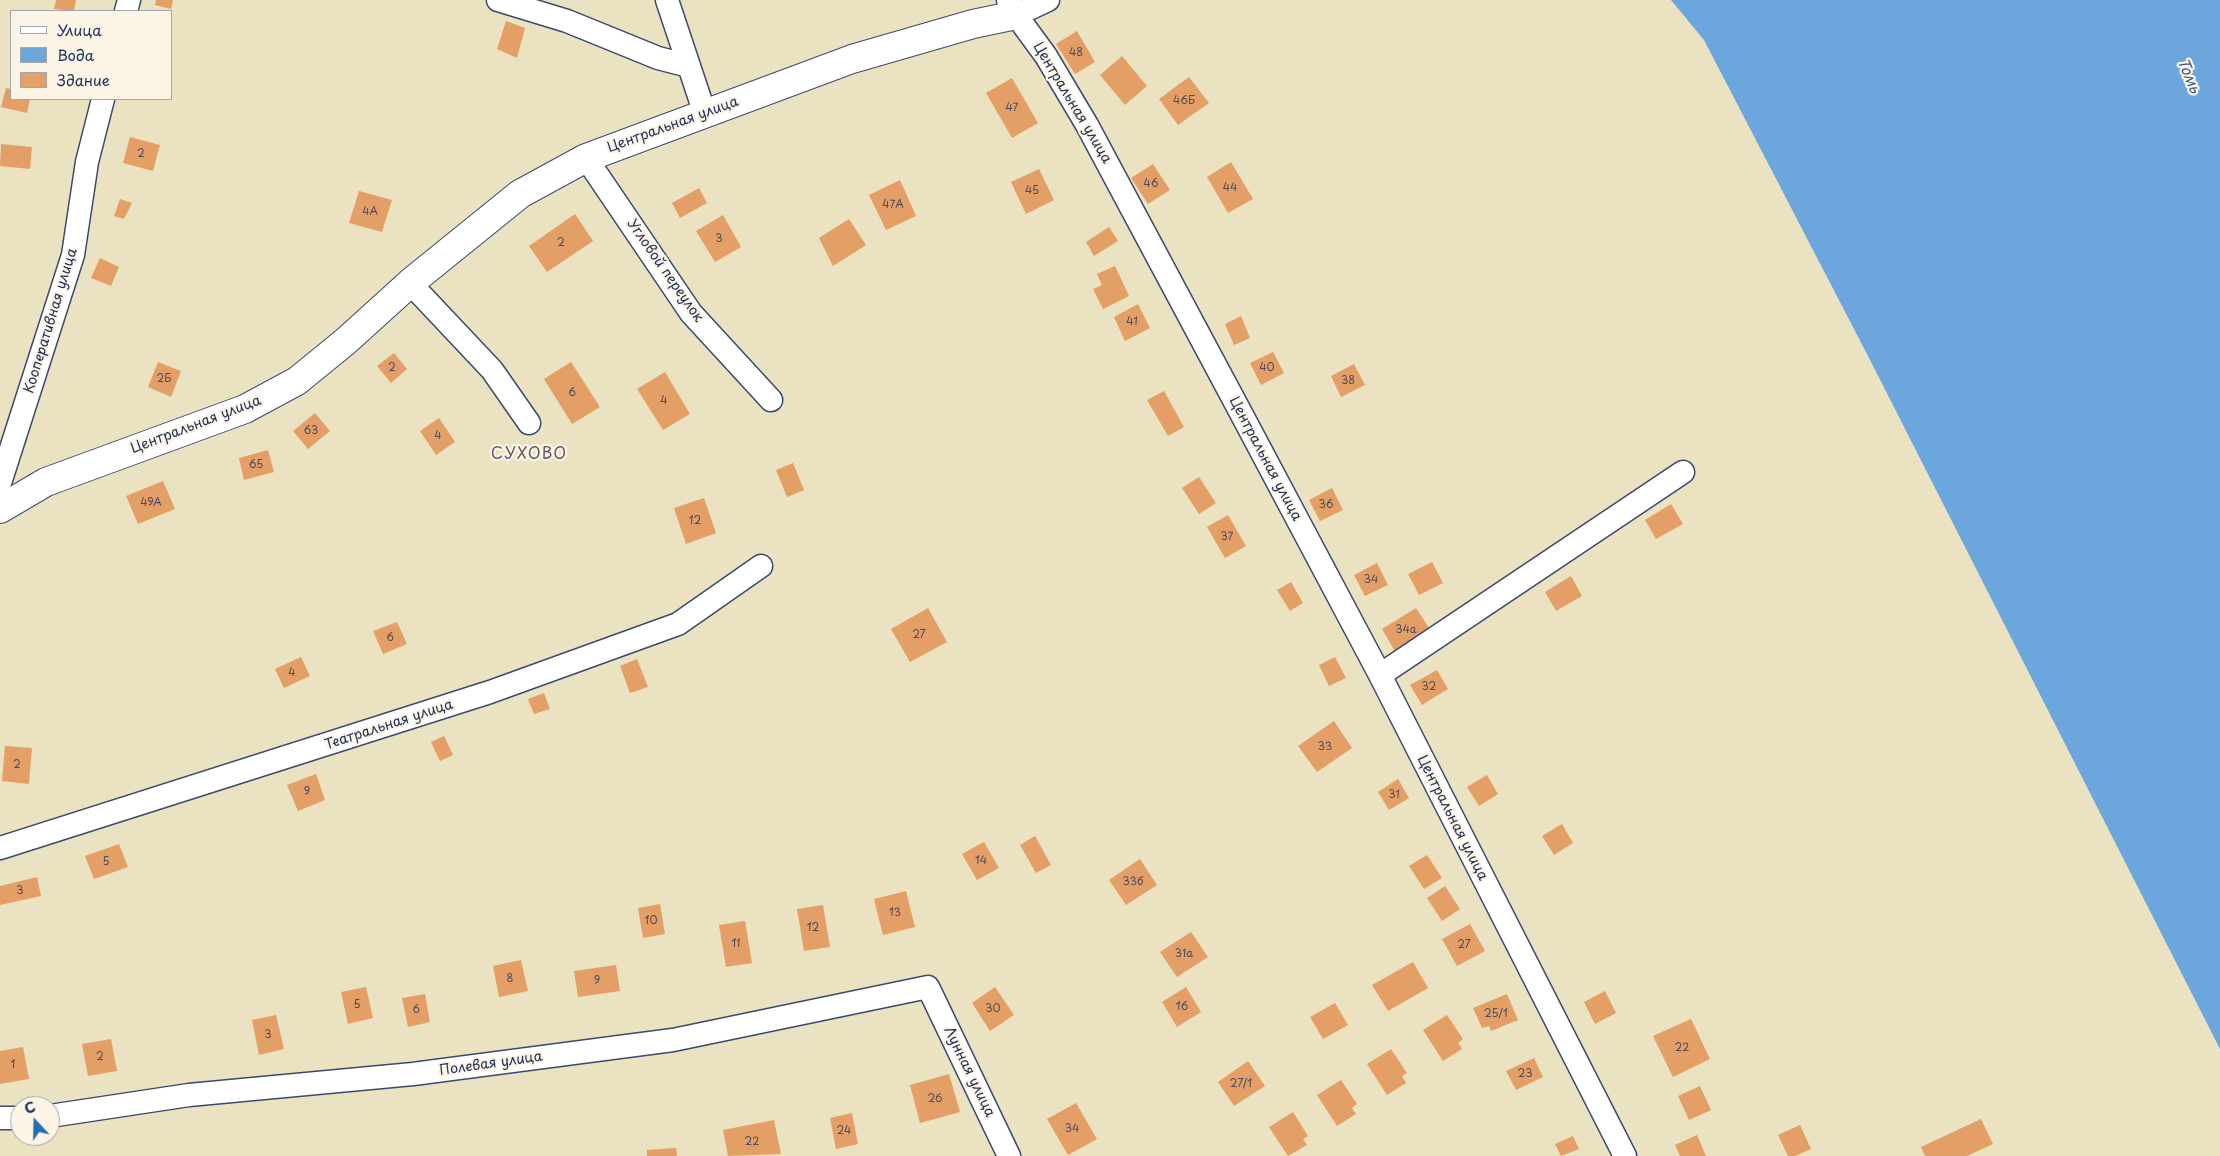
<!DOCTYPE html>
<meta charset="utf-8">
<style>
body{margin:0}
#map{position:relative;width:2220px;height:1156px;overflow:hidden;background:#eae2c0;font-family:"Playpen Sans",sans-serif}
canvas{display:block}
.legend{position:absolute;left:10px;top:10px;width:162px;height:90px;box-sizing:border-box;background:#fcf5e5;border:1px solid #a2a6af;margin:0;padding:6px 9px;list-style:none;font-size:15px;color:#1b2f5e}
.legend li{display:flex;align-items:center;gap:10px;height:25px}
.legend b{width:25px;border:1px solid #a2a6af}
.north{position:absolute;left:10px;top:1096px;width:50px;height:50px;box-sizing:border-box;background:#fcf5e5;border:1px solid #a2a6af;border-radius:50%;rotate:339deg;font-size:14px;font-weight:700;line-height:20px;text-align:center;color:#1b2f5e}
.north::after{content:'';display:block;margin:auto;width:18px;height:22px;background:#1f6fb2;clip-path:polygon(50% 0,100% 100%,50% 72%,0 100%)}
</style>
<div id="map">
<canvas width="2220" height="1156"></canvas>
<ul class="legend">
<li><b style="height:6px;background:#fff"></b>Улица</li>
<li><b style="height:14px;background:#6ba7dc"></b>Вода</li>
<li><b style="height:14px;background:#e39f65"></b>Здание</li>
</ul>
<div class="north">С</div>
</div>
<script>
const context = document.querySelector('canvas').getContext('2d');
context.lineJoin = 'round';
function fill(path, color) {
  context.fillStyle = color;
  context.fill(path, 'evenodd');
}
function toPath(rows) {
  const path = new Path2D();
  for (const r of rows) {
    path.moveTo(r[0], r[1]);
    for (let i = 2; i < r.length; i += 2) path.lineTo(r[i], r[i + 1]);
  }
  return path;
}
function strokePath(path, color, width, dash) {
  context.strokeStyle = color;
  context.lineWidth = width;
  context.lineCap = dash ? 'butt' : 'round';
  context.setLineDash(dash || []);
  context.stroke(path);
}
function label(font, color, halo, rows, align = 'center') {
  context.font = font + ' "Playpen Sans",sans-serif';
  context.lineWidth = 4.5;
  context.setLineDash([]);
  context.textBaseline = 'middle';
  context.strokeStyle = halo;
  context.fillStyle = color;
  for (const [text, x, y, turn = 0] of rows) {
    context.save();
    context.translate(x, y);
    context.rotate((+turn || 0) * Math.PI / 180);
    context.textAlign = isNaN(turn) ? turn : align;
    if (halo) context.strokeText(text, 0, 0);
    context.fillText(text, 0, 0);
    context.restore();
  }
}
fill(toPath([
 [1671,0,2220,0,2220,1049,1868,356,1704,40]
]), '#6ba7dc');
fill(toPath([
 [56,0,76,0,74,11,54,9],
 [156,0,173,0,171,9,155,5],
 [506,21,525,28,517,58,497,49],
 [1077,31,1095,62,1075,74,1056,44],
 [1122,56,1147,86,1125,105,1100,75],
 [1189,77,1209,103,1178,125,1159,99],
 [1012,78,1038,123,1012,138,986,93],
 [6,88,11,89,11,99,30,99,27,113,1,107],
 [130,137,160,145,153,171,123,163],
 [1,144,32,147,30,169,0,166],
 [1231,162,1253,199,1228,213,1207,177],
 [1153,164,1170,190,1148,204,1131,178],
 [1039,169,1054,200,1026,214,1011,182],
 [900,180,916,216,886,230,869,195],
 [699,188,707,203,680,218,672,203],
 [359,191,392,200,382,232,349,223],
 [120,199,132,203,124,219,114,216],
 [575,214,593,241,547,272,529,246],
 [723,215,741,247,715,262,696,231],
 [849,219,866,245,833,266,819,238],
 [1109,227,1118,241,1094,256,1086,242],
 [100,258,119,267,111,286,91,278],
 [1115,266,1129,296,1103,309,1093,289,1102,285,1097,274],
 [1138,304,1150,328,1125,341,1114,317],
 [1241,316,1250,338,1234,345,1225,324],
 [1273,352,1284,373,1261,385,1250,363],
 [394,353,407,369,391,383,377,366],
 [158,362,181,371,171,397,148,387],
 [571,362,600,407,572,424,544,379],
 [1354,364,1365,385,1341,397,1331,376],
 [665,372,690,414,663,430,637,389],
 [1164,391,1184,427,1168,436,1147,400],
 [315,413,330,431,308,449,293,431],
 [439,418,455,442,436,455,420,431],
 [268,450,274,472,244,480,239,458],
 [793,463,804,490,787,497,776,470],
 [1199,477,1216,503,1199,514,1182,488],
 [163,481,175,509,138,524,126,496],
 [1332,488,1343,510,1320,521,1309,500],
 [704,498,716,533,686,544,674,508],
 [1671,504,1683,524,1656,539,1645,520],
 [1228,515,1246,546,1225,558,1207,527],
 [1432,562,1443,583,1419,595,1408,574],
 [1377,563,1388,585,1365,596,1354,575],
 [1571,576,1582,596,1556,611,1545,592],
 [1291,582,1303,603,1290,611,1277,590],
 [928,608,947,642,910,662,891,629],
 [1416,608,1431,631,1396,653,1382,629],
 [397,622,407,644,383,654,373,631],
 [301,657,310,676,284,688,275,669],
 [1335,657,1346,678,1329,686,1319,665],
 [637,659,648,687,630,693,620,666],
 [1437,670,1448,689,1422,705,1410,685],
 [544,693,550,709,534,714,528,699],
 [1334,721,1352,748,1317,772,1298,746],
 [444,736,453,755,440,761,431,742],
 [5,746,32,748,29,784,2,781],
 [316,774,325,800,298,811,287,785],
 [1487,775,1498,794,1479,806,1467,787],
 [1398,779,1409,798,1389,810,1378,792],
 [1562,824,1573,843,1554,855,1542,836],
 [1035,836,1051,865,1036,873,1020,845],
 [984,842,999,868,977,880,962,854],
 [119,844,128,867,94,879,85,856],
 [1427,855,1442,878,1424,889,1409,866],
 [1140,859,1157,885,1126,905,1109,880],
 [37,877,41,896,0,905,0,886],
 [1445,886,1460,909,1442,921,1427,898],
 [906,891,915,927,883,935,874,899],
 [660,904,665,934,643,938,638,908],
 [823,905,830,947,804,951,797,909],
 [745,921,752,963,726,967,719,925],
 [1470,924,1485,951,1457,966,1442,939],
 [1191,932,1208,957,1177,977,1160,952],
 [521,960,528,991,499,997,493,966],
 [1413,962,1428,988,1388,1011,1372,985],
 [616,965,620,991,578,997,574,971],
 [366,987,373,1018,348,1024,341,992],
 [995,987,1014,1015,990,1031,972,1003],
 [1186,987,1201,1012,1177,1027,1162,1002],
 [1605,991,1616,1013,1595,1024,1584,1002],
 [425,994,430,1022,408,1027,402,998],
 [1507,994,1518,1020,1491,1031,1489,1026,1482,1028,1473,1008],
 [1335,1003,1348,1025,1323,1039,1310,1017],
 [276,1015,284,1049,259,1055,252,1020],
 [1447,1015,1463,1039,1458,1043,1462,1049,1443,1061,1423,1030],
 [1691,1019,1710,1059,1673,1077,1653,1036],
 [111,1039,117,1071,88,1076,82,1044],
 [23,1047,29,1079,0,1084,0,1051],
 [1391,1049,1407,1073,1402,1076,1406,1083,1387,1095,1367,1064],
 [1534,1058,1543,1077,1516,1090,1506,1071],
 [1248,1061,1265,1086,1234,1106,1218,1082],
 [949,1074,960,1112,920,1123,910,1085],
 [1341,1080,1357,1104,1352,1108,1356,1114,1337,1126,1317,1095],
 [1700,1086,1711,1110,1689,1120,1678,1096],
 [1076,1103,1097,1139,1068,1155,1047,1119],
 [1293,1112,1308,1136,1303,1139,1307,1145,1288,1156,1269,1127],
 [852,1113,858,1144,836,1149,830,1118],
 [1981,1119,1993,1144,1967,1156,1925,1156,1921,1147],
 [774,1120,781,1154,728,1156,723,1130],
 [1800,1125,1811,1149,1795,1156,1788,1156,1778,1135],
 [1697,1135,1706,1156,1680,1156,1675,1145],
 [1573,1136,1579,1149,1561,1156,1555,1144],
 [676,1148,677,1156,647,1156,647,1150]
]), '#e39f65');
const minor = toPath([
 [498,0,567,21,658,58,689,66],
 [667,0,705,114],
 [1008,0,1016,15,1046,56,1087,125,1242,415,1380,675,1625,1156],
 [126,11,129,0],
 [1016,15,1048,0],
 [586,158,691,313,771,400],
 [410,283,492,370,529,423],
 [0,483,73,255,87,162,103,99],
 [1380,675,1683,472],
 [0,848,490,692,678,624,761,566],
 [50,1116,189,1095,413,1074,673,1040,928,987,1009,1156],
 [0,1118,20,1118]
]);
const tertiary = toPath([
 [0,509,46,482,245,409,297,381,346,341,410,283,520,194,586,158,852,59,973,24,1016,15]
]);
strokePath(minor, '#3a4a6d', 25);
strokePath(tertiary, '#3a4a6d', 30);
strokePath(minor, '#fff', 22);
strokePath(tertiary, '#fff', 28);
label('11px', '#4d4b60', null, [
 ["48",1076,53],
 ["46Б",1184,101],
 ["47",1012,108],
 ["2",141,154],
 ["46",1151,184],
 ["44",1230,188],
 ["45",1032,191],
 ["47А",893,205],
 ["4А",370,212],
 ["3",719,239],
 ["2",561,243],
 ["41",1132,322],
 ["2",392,368],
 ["40",1267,368],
 ["2Б",164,379],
 ["38",1348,381],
 ["6",572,393],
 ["4",664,401],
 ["63",311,431],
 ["4",438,436],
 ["65",256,465],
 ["49А",151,503],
 ["36",1326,505],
 ["12",695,521],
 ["37",1227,537],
 ["34",1371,580],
 ["34а",1406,630],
 ["27",919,635],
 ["6",390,638],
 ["4",292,673],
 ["32",1429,687],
 ["33",1325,747],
 ["2",17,765],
 ["9",307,792],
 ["31",1394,795],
 ["14",981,861],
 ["5",106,862],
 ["33б",1133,882],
 ["3",20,891],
 ["13",895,913],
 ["10",651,921],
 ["12",813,928],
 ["11",736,944],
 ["27",1464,945],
 ["31а",1184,954],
 ["8",510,979],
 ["9",597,981],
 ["5",357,1005],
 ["16",1182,1007],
 ["30",993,1009],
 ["6",416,1010],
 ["25/1",1496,1014],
 ["3",268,1035],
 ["22",1682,1048],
 ["2",100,1057],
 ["1",13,1065],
 ["23",1525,1074],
 ["27/1",1241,1084],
 ["26",935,1099],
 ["34",1072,1129],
 ["24",844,1131],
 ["22",752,1142]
]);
label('14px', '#1b2f5e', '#fcf5e5', [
 ["Центральная улица",1072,103,59],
 ["Центральная улица",673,125,-20],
 ["Угловой переулок",665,271,55],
 ["Кооперативная улица",51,321,-73],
 ["Центральная улица",196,425,-21],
 ["Центральная улица",1265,459,62],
 ["Театральная улица",389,725,-18],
 ["Центральная улица",1452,818,63],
 ["Полевая улица",491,1064,-8],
 ["Лунная улица",969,1072,64]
]);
label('italic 15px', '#37598a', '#fcf5e5', [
 ["Томь",2188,76,67]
]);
context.letterSpacing = '1px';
label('16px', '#615660', '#fcf5e5', [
 ["СУХОВО",529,455]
]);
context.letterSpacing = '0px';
</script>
